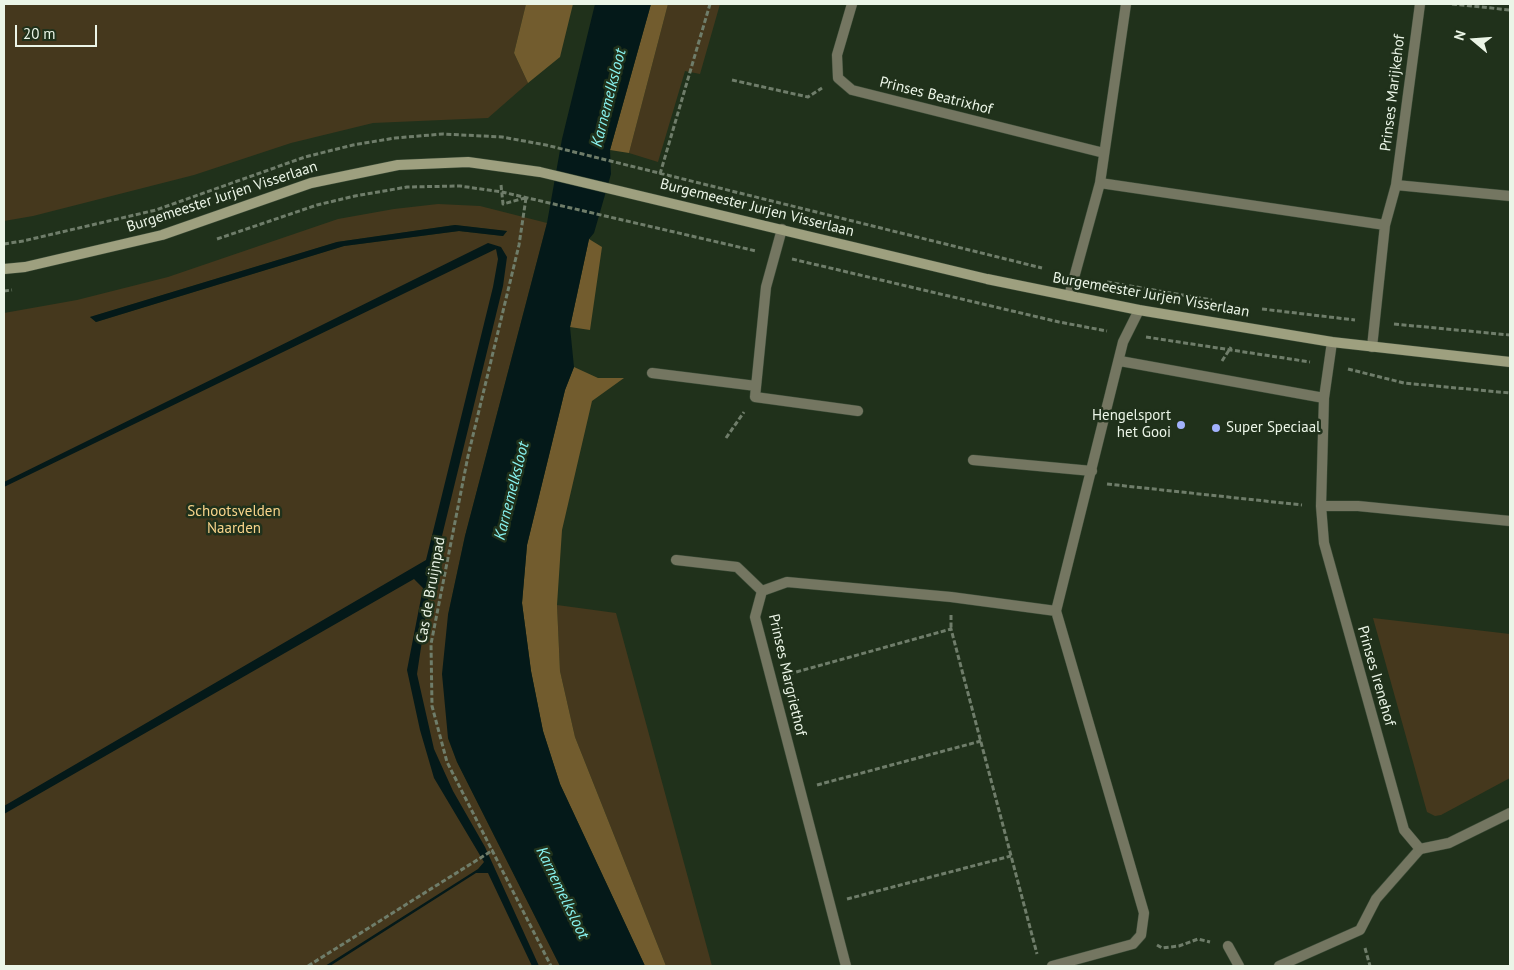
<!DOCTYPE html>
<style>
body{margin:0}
#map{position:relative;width:1514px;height:970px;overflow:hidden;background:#20311b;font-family:"PT Sans",sans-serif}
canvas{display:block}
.frame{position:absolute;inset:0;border:5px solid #ebf5e7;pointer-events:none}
.north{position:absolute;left:1449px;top:15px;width:50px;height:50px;-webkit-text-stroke:4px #20311b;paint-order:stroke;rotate:288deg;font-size:14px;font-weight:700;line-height:20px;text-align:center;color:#ebf5e7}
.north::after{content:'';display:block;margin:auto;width:18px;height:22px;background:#ebf5e7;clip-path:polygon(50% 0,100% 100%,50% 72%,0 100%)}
.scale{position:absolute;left:15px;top:25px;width:82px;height:22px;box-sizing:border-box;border:2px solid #ebf5e7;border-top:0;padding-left:6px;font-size:15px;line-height:18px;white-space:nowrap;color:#ebf5e7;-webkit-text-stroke:4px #20311b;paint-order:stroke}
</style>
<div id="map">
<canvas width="1514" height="970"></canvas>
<div class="frame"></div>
<div class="north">N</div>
<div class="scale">20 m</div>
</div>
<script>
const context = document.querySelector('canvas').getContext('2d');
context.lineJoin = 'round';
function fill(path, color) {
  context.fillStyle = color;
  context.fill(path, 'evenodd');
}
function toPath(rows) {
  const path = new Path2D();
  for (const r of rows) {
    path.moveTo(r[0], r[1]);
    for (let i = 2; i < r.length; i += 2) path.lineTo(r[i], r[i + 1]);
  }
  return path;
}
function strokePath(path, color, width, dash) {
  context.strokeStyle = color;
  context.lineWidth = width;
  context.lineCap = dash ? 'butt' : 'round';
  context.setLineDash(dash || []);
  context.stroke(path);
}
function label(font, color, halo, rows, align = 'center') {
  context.font = font + ' "PT Sans",sans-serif';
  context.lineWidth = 5;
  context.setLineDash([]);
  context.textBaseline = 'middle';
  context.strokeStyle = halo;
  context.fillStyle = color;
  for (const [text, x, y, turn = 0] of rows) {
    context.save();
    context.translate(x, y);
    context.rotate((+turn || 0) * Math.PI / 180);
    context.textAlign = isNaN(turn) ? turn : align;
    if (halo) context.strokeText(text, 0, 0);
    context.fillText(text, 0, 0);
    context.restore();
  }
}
fill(toPath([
 [4,4,526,4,514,53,528,83,488,118,373,123,291,143,194,175,33,216,4,221],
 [668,4,720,4,700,74,685,71,658,162,629,153],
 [438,204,480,206,547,223,465,536,448,615,448,738,457,762,560,966,4,966,4,313,77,300,168,277,338,219,394,209],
 [455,225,507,231,503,236,459,231,344,246,96,322,90,317,337,242],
 [557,605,616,613,712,966,666,966,575,737,560,671],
 [1373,618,1510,634,1510,778,1441,815,1435,816,1427,812]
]), '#45381d');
fill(toPath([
 [526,4,573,4,560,57,528,83,514,53],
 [651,4,668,4,629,153,610,150],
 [589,239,602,247,590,330,570,327],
 [574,367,598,378,624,378,592,401,562,530,557,605,560,671,575,737,666,966,645,966,560,784,543,731,531,671,522,603,527,545,565,390]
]), '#725c2e');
fill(toPath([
 [595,4,651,4,610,150,611,174,594,233,589,239,570,327,574,367,565,390,527,545,522,603,531,671,543,731,560,784,645,966,560,966,457,762,448,738,442,674,448,615,465,536,547,223,562,139],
 [455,225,507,231,503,236,459,231,344,246,96,322,90,317,337,242],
 [488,243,501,247,507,257,503,286,431,581,417,674,434,749,453,791,485,847,539,966,532,966,488,873,476,873,330,966,325,966,478,869,484,862,434,778,420,730,407,670,423,588,414,579,4,814,4,806,426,560,493,287,498,259,496,249,4,487,4,482]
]), '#041919');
const lane = toPath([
 [782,229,766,287,755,397,858,411],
 [652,373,756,386],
 [973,460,1092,471],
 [676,560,737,567,762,591],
 [1228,946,1239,966],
 [1279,966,1360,930,1376,899,1420,849]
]);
const street = toPath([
 [852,4,837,55,838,78,852,90,1104,153],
 [1100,183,1385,225],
 [1396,185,1420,4],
 [1069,296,1100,183,1126,4],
 [1332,342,1324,398,1321,506,1324,543,1404,830,1420,849,1449,843,1510,813],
 [1372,347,1385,225,1396,185,1510,196],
 [1120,361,1324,398],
 [1321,506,1358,506,1510,521],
 [846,966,755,617,762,591,787,582,951,597,1056,611],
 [1052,966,1133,944,1141,935,1144,913,1056,611,1123,342,1139,310]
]);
const secondary = toPath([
 [4,269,25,267,162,235,311,183,398,165,468,162,540,172,987,279,1139,310,1332,342,1510,362]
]);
strokePath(lane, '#3c4c38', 11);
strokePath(street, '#3c4c38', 11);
strokePath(secondary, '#3c4c38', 11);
strokePath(toPath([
 [1452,4,1510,10],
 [732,80,808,97,822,88],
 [660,174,710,4],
 [501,185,503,204,525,198],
 [526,198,519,245,468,456,431,644,432,706,447,762,551,966],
 [217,239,317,205,355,196,407,187,460,186,502,192,756,251],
 [4,244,23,241,156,210,305,157,353,145,395,138,443,134,502,137,546,145,1042,268],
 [792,259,1059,322,1107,331],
 [1107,282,1212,300],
 [4,291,12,290],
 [1262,309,1355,320],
 [1394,324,1510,335],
 [1146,337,1310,362],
 [1222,361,1231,347],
 [1348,369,1404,383,1510,393],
 [726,438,744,412],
 [1107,484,1302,505],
 [951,615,951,629],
 [789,674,951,629,1037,954],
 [817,785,981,741],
 [847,899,1011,856],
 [1157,945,1162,948,1179,946,1198,939,1210,942],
 [1365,948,1370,966],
 [308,966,493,850]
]), '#6f7d6a', 3, [5, 2.5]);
strokePath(lane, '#747661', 10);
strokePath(street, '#747661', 10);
strokePath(secondary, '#9ea07f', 10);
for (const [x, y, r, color] of [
 [1181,425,5,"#a2b2fd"],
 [1216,428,5,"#a2b2fd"]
]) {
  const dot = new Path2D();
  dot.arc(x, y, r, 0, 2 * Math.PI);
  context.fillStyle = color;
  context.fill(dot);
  strokePath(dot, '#20311b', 2);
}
label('15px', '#ebf5e7', '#20311b', [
 ["Prinses Marijkehof",1393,93,-83],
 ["Prinses Beatrixhof",936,96,14],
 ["Burgemeester Jurjen Visserlaan",222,197,-18],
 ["Burgemeester Jurjen Visserlaan",757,208,14],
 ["Burgemeester Jurjen Visserlaan",1151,295,10],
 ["Cas de Bruijnpad",431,590,-80],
 ["Prinses Margriethof",787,675,77],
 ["Prinses Irenehof",1376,676,74]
]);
label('15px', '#ebf5e7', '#20311b', [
 ["Hengelsport",1171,416],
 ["het Gooi",1171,433],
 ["Super Speciaal",1226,428,"left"]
], 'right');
label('15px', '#f8d48b', '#20311b', [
 ["Schootsvelden",234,512],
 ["Naarden",234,529]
]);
label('italic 16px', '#88f3f0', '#20311b', [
 ["Karnemelksloot",609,98,-76],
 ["Karnemelksloot",512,491,-76],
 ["Karnemelksloot",562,893,64]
]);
</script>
